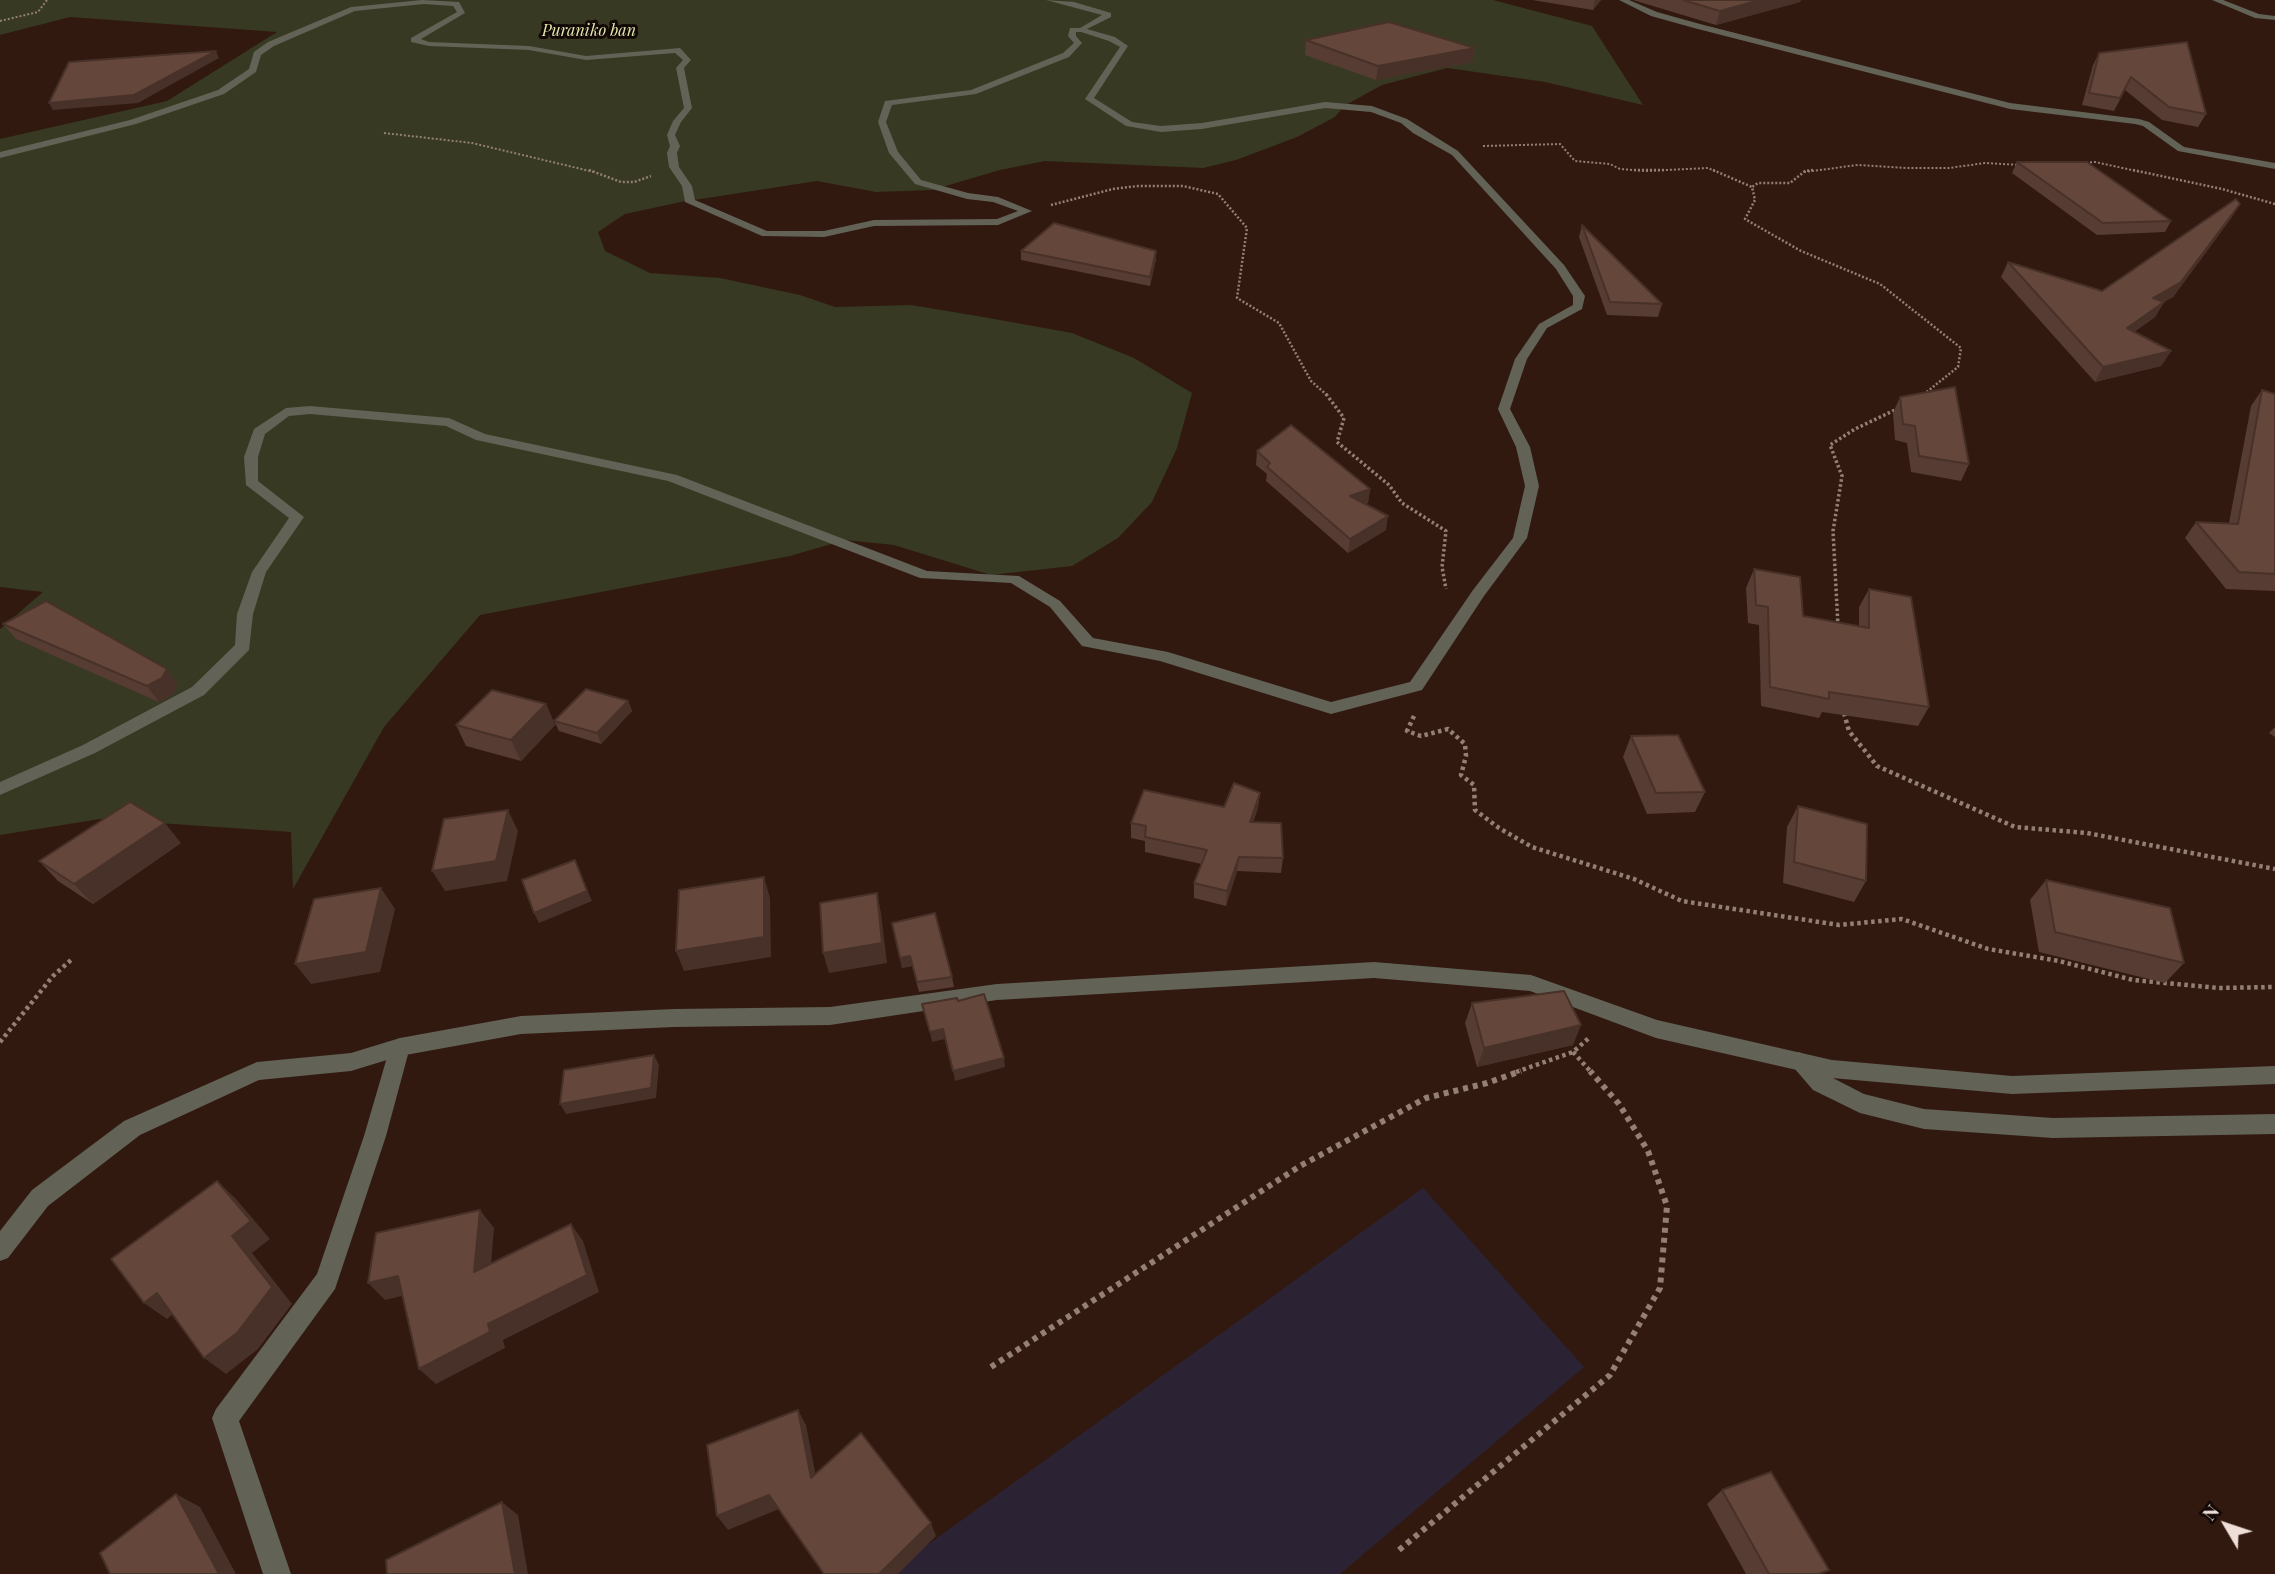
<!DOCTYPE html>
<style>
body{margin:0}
#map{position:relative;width:2275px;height:1574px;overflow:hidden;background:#31190f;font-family:"Playfair Display",serif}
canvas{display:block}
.north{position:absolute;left:2191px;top:1490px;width:70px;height:70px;-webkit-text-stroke:5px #110704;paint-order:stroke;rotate:309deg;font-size:19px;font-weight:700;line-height:28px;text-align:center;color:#efded7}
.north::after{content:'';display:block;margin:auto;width:24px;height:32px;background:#efded7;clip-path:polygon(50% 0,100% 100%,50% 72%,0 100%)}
</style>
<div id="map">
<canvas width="2275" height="1574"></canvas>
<div class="north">N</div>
</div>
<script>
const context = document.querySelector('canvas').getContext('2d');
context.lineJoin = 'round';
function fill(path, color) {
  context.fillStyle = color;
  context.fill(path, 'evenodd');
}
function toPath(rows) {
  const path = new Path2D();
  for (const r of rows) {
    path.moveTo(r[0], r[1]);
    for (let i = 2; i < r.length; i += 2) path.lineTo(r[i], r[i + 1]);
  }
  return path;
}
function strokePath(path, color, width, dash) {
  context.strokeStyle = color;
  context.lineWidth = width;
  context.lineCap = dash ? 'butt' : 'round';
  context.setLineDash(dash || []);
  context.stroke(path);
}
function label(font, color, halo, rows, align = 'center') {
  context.font = font + ' "Playfair Display",serif';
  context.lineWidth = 6;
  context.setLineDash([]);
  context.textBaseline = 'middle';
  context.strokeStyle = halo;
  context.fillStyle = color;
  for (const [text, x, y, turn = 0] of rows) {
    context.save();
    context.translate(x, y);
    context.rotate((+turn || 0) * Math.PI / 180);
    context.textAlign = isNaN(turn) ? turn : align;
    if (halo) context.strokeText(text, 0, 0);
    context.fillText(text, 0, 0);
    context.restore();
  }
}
fill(toPath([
 [1423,1188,1584,1367,1340,1574,887,1574]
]), '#2b2333');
fill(toPath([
 [0,0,1493,0,1592,26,1643,105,1545,82,1447,68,1382,85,1344,106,1335,117,1297,137,1236,160,1203,168,1045,161,1000,170,932,190,876,192,817,181,681,202,625,214,598,232,605,251,650,273,720,278,800,295,835,307,911,305,983,317,1072,333,1134,358,1192,393,1177,448,1152,502,1118,538,1072,566,991,575,894,545,845,540,790,556,480,615,384,727,293,889,291,832,100,819,0,835,0,629,43,592,0,587,0,139,167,101,277,32,70,17,0,35]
]), '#373922');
strokePath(toPath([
 [0,21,38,12,47,0],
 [384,133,472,143,594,172],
 [1483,146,1560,144,1575,161,1610,164,1620,169,1646,171,1708,168,1717,172],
 [2082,163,2095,162,2141,172],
 [1804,172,1858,165,1907,168,1949,168,1985,163,2020,165]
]), '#947f77', 2, [2, 2]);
strokePath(toPath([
 [589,170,621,182,634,182,651,176],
 [1634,170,1666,170],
 [1713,170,1752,187],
 [1813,170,1805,171,1790,183,1758,183,1752,187,1755,200,1745,219,1801,251,1880,284,1961,348,1958,367,1923,395],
 [2133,170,2222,189,2275,204],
 [1051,205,1113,189,1138,186,1183,186,1218,194,1247,228,1237,298,1279,323,1311,381,1328,396]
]), '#947f77', 2.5, [2, 2]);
strokePath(toPath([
 [1326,394,1344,418,1337,442,1389,485,1402,503,1446,531,1442,567,1446,589],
 [1838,626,1833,531,1842,476,1830,445,1855,429,1897,409]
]), '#947f77', 3.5, [2.5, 2.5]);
strokePath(toPath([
 [1844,713,1849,731,1877,766,2015,827,2087,833,2275,869],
 [1414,716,1407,731,1421,736,1448,729,1465,744,1466,756,1461,775,1474,785,1475,810,1499,828,1532,847,1634,879,1682,901,1839,925,1902,919,1988,949,2059,961,2133,980,2219,988,2275,987],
 [0,1042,53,976,71,960],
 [1573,1052,1591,1072],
 [1516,1072,1573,1052,1590,1037]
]), '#947f77', 4.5, [3.5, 3.5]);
strokePath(toPath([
 [991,1367,1300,1166,1426,1098,1487,1083,1521,1071],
 [1399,1550,1610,1375,1660,1288,1667,1206,1648,1151,1619,1104,1590,1071]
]), '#947f77', 6, [5, 5]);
fill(toPath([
 [422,0,459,2,465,13,421,39,429,42,529,46,586,56,680,48,691,60,684,68,692,108,681,122,675,135,680,146,677,153,679,167,692,186,695,200,767,231,824,231,874,220,997,219,1018,211,993,202,967,199,915,184,889,153,878,122,885,101,971,90,1063,53,1074,43,1068,36,1070,28,1080,28,1102,15,1046,0,1074,2,1111,13,1111,17,1087,29,1115,37,1128,46,1094,98,1132,122,1161,126,1202,123,1325,102,1372,106,1407,119,1458,151,1564,265,1585,296,1582,309,1547,328,1527,359,1510,409,1530,447,1539,486,1527,538,1484,596,1422,690,1331,714,1160,661,1082,646,1050,607,1011,583,920,578,668,481,476,440,446,426,310,414,289,416,265,434,258,457,258,481,304,517,266,572,253,614,249,650,204,695,95,753,0,795,0,782,83,745,192,687,235,645,237,614,252,572,289,518,246,485,244,457,254,429,286,408,310,406,449,418,485,434,677,475,927,571,1019,576,1060,601,1093,638,1168,652,1331,702,1410,682,1473,590,1513,538,1525,486,1516,447,1498,409,1515,359,1539,324,1573,305,1573,296,1556,269,1452,155,1413,133,1401,123,1371,112,1325,108,1202,129,1161,132,1126,126,1085,99,1120,47,1109,41,1081,32,1076,32,1076,36,1082,43,1069,57,976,94,892,105,886,122,898,152,921,180,968,193,998,197,1032,211,998,225,874,226,824,237,762,236,685,202,682,186,669,167,667,153,670,146,667,135,673,121,684,108,676,68,683,60,675,53,586,60,529,50,429,46,411,42,411,38,457,12,453,6,424,4,355,11,274,46,261,55,256,72,224,94,136,124,0,158,0,152,130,120,218,90,249,69,254,52,268,42,351,7,422,0],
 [1619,0,1629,0,1657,12,1700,24,2010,103,2139,119,2149,122,2184,147,2275,163,2275,169,2178,151,2143,126,2135,124,2010,109,1694,28,1651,16,1619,0],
 [2212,0,2223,0,2259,14,2275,16,2275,20,2255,18,2212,0],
 [400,1038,407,1041,410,1047,386,1136,335,1289,239,1421,291,1574,263,1574,212,1418,216,1409,317,1274,364,1136,390,1047,393,1041,400,1038],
 [1799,1052,1806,1055,1829,1076,1864,1094,1924,1109,2053,1118,2275,1114,2275,1134,2053,1138,1924,1129,1860,1113,1813,1090,1788,1061,1792,1055,1799,1052]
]), '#626256');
fill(toPath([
 [1374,962,1531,975,1657,1020,1832,1060,2012,1076,2275,1066,2275,1084,2012,1094,1832,1078,1656,1038,1530,991,1374,978,997,1000,830,1025,674,1027,521,1034,400,1056,351,1071,259,1080,140,1135,48,1206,8,1258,0,1261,0,1231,32,1190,124,1121,257,1062,351,1053,400,1038,521,1016,674,1009,830,1007,997,984,1374,962]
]), '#626256');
fill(toPath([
 [1532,0,1601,0,1593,10],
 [1633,0,1801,0,1800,2,1716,25],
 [1306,40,1475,48,1473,62,1376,80,1305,55],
 [2099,53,2206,114,2198,127,2162,120,2125,90,2114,111,2082,105,2093,65],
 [2017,162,2171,221,2165,232,2097,235,2012,173],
 [2232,217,2173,297,2164,302,2155,317,2134,332,2171,351,2161,366,2095,382,2001,277,2008,262,2102,291],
 [1582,225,1662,304,1658,317,1607,315,1579,237],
 [1021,251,1156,251,1156,259,1150,286,1021,260],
 [2262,390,2275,394,2275,591,2226,589,2185,538,2196,522,2229,523,2251,406],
 [1900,397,1969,464,1961,481,1911,472,1907,443,1895,440,1893,413],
 [1257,451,1370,489,1368,503,1365,504,1386,530,1348,553,1266,481,1267,474,1256,465],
 [1754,569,1803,616,1859,626,1859,607,1869,589,1929,707,1918,726,1822,712,1819,718,1761,706,1759,625,1748,623,1746,588],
 [3,624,178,684,174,694,159,702,16,639],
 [628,701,632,711,601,744,559,731,554,721],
 [546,704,555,725,521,761,466,746,456,725],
 [2275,727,2275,737,2269,733],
 [1631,736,1705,792,1695,812,1647,814,1623,757],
 [1260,793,1258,807,1253,823,1283,858,1281,873,1237,871,1226,906,1194,898,1194,883,1202,864,1145,852,1145,841,1131,838,1131,823,1224,807],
 [1798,806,1866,881,1854,902,1783,883,1787,827],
 [181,843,93,904,58,881,39,861],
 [2046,880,2184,963,2165,983,2039,952,2030,900],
 [892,923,952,977,954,987,919,992,912,966,902,968],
 [1472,1003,1573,1045,1477,1067,1465,1023],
 [1722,1490,1818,1574,1746,1574,1707,1504]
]), '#573c33');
fill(toPath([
 [1595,0,1601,0,1593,10],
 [1760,0,1801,0,1800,2,1716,25,1720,11],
 [1475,48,1473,62,1376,80,1378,66],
 [216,51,219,58,138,103,53,110,49,103],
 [2240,204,2232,217,2173,297,2144,313,2153,298],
 [1156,251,1156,259,1150,286,1150,277],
 [2164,302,2155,317,2118,343,2127,328],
 [2171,351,2161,366,2095,382,2103,367],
 [1370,489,1368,503,1348,509,1350,496],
 [1388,516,1386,530,1348,553,1350,539],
 [167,669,178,684,174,694,159,702,147,686],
 [628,701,632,711,601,744,597,733],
 [546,704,555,725,521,761,511,740],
 [1260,793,1258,807,1248,837,1250,822],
 [508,810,518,831,507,881,445,891,432,871],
 [165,823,181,843,93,904,74,884],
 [1239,857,1237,871,1226,906,1227,891],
 [575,860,592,901,539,923,534,913],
 [764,877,770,898,771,957,684,971,676,951],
 [381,888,395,909,380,972,311,984,295,964],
 [877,893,881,913,887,963,829,973,823,953],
 [910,956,912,966,902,968,900,958],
 [1581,1025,1573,1045,1477,1067,1484,1048],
 [943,1029,945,1039,932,1042,930,1032],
 [654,1055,659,1065,656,1098,566,1114,560,1104],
 [1004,1058,1005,1067,955,1081,953,1071],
 [217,1181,236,1199,270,1239,252,1253,292,1304,258,1349,226,1374,204,1358,232,1236],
 [480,1210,494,1228,489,1289,474,1272],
 [571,1224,583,1241,599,1292,503,1340,505,1348,436,1384,419,1369,488,1324],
 [398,1276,414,1293,385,1300,368,1283],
 [157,1293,179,1309,167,1319,144,1303],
 [798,1410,806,1425,819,1492,811,1478],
 [176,1494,200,1507,236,1574,219,1574],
 [769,1495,779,1509,728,1530,717,1516],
 [502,1502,518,1515,528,1574,515,1574],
 [931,1523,936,1536,898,1574,879,1574]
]), '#473129');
const building = toPath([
 [1683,0,1760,0,1720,11,1683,0],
 [1389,22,1475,48,1378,66,1306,40,1389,22],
 [2187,42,2206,114,2169,107,2131,77,2120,98,2089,93,2099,53,2187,42],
 [216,51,134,95,49,103,69,62,216,51],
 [2017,162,2087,162,2171,221,2103,223,2017,162],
 [2236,199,2240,204,2181,282,2153,298,2164,302,2127,328,2171,351,2103,367,2008,262,2102,291,2236,199],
 [1054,223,1156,251,1150,277,1021,251,1054,223],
 [1582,225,1662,304,1610,302,1582,225],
 [1955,387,1969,464,1919,456,1915,426,1903,424,1900,397,1955,387],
 [2262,390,2275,394,2275,574,2239,572,2196,522,2238,524,2262,390],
 [1291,425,1370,489,1350,496,1388,516,1350,539,1267,467,1270,463,1257,451,1291,425],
 [1754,569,1800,577,1803,616,1869,628,1869,589,1911,597,1929,707,1829,692,1829,699,1770,687,1768,607,1756,605,1754,569],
 [46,601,167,669,162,678,147,686,3,624,46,601],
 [586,689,628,701,597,733,554,721,586,689],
 [492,690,546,704,511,740,456,725,492,690],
 [1678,735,1705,792,1656,793,1631,736,1678,735],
 [1234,783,1260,793,1250,822,1281,823,1283,858,1239,857,1227,891,1194,883,1207,850,1145,837,1146,826,1131,823,1144,790,1224,807,1234,783],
 [130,802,165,823,74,884,39,861,130,802],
 [1798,806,1867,824,1866,881,1794,862,1798,806],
 [508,810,496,861,432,871,444,819,508,810],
 [575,860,587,891,534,913,522,880,575,860],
 [764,877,764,937,676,951,679,890,764,877],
 [2046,880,2170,908,2184,963,2055,932,2046,880],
 [381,888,366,952,295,964,314,899,381,888],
 [877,893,882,943,823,953,820,903,877,893],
 [935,913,952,977,917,982,910,956,900,958,892,923,935,913],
 [1564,991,1581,1025,1484,1048,1472,1003,1564,991],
 [984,994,1004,1058,953,1071,943,1029,930,1032,922,1004,957,998,958,1001,984,994],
 [654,1055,651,1088,560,1104,564,1070,654,1055],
 [217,1181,251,1221,232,1236,272,1287,237,1333,204,1358,157,1293,144,1303,111,1259,217,1181],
 [480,1210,474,1272,571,1224,587,1275,488,1324,490,1332,419,1369,398,1276,368,1283,376,1233,480,1210],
 [798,1410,811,1478,861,1433,931,1523,879,1574,824,1574,769,1495,717,1516,707,1445,798,1410],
 [1771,1472,1829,1570,1818,1574,1769,1574,1722,1490,1771,1472],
 [176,1494,219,1574,110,1574,100,1553,176,1494],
 [502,1502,515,1574,387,1574,386,1560,502,1502]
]);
fill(building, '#65463b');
strokePath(building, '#473129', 2);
label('italic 16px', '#e2e9af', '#110704', [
 ["Puraniko ban",589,31]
]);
</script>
